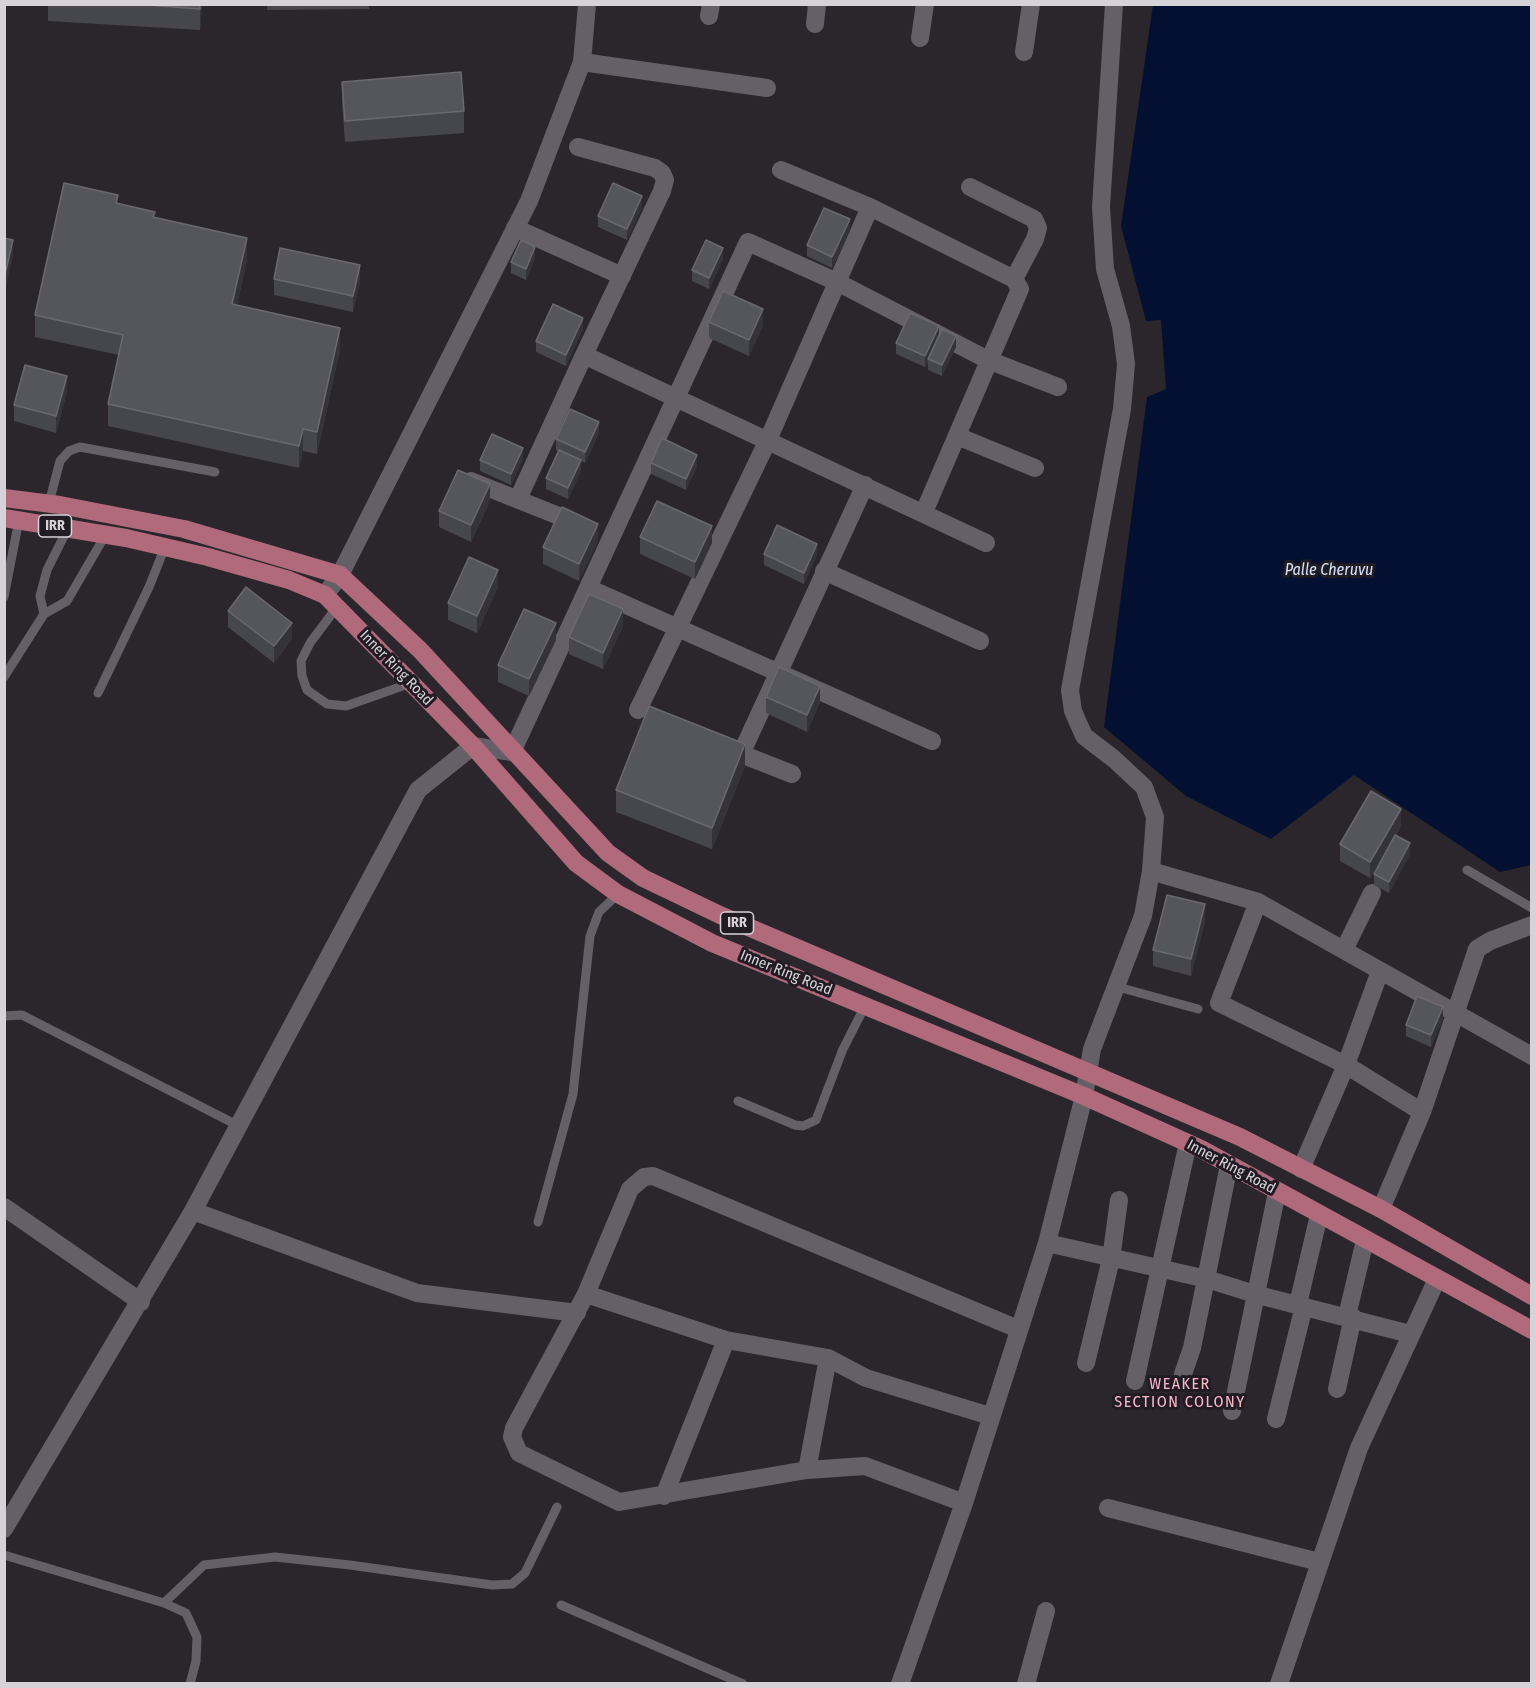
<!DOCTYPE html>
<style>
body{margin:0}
#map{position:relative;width:1536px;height:1688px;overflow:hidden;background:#2b262c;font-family:"Fira Sans Condensed",sans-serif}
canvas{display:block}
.frame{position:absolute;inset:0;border:6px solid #d6d3d8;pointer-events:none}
</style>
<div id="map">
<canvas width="1536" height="1688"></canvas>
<div class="frame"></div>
</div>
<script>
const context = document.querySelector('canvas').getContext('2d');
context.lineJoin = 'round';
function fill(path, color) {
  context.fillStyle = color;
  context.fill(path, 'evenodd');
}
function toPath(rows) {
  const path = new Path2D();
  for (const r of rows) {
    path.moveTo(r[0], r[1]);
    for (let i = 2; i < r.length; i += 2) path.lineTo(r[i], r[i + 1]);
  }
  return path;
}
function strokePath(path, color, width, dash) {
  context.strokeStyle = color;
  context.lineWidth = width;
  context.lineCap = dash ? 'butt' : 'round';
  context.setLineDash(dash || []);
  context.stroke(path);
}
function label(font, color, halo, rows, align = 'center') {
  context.font = font + ' "Fira Sans Condensed",sans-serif';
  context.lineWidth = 6;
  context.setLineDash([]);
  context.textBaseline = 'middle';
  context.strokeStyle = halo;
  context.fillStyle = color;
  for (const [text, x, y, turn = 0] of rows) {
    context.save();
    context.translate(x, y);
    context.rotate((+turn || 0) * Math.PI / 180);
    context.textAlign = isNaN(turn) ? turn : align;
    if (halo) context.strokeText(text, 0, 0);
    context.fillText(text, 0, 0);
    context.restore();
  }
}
fill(toPath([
 [1153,5,1531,5,1531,865,1500,872,1354,775,1271,839,1186,796,1104,727,1147,397,1166,389,1161,320,1146,321,1121,226]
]), '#041031');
strokePath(toPath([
 [49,503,60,461,69,451,80,447,215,472],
 [4,597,19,520],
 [337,607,310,643,301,661,302,676,307,690,327,704,346,706,411,683],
 [44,614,40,596,47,570,68,528],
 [4,677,44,614,67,601,106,534],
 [98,693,149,587,165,547],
 [1467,870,1532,908],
 [1118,987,1198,1009],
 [4,1016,22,1015,237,1125],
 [738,1101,795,1125,803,1126,816,1120,843,1049,865,1006],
 [538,1222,573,1094,590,936,599,912,618,894],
 [4,1555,164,1603,186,1613,197,1637,196,1661,190,1684],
 [164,1603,204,1565,275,1557,350,1565,492,1585,512,1584,525,1573,557,1507],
 [561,1605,743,1684]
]), '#656067', 9);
strokePath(toPath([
 [709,16,711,4],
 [815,24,817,4],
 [920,38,925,4],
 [1024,52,1031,4],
 [582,62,767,88],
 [578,147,655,168,662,173,665,180,662,191,584,355,986,543],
 [970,187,1034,219,1038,228,1035,239,1014,279],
 [870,207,1014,279,1020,289,924,512],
 [515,228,622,276],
 [957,436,1035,468],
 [471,481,579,524],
 [518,499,584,355],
 [824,571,980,641],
 [588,588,932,741],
 [638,710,768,440,870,207,781,170],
 [792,774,741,754,865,485],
 [1151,871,1258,902],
 [1344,950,1372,893],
 [1422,1112,1346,1065,1219,1003,1258,902,1532,1056],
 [1301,1169,1346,1065,1380,971],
 [4,1207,141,1302],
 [1381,1209,1422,1112,1477,949,1490,941,1532,925],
 [193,1211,417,1293,577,1313],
 [1047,1243,1207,1279,1258,1295,1410,1334],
 [586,1294,726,1340,828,1358,866,1378,990,1416],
 [1298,1304,1319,1215],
 [1347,1316,1365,1240],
 [1086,1363,1111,1259,1119,1200],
 [1183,1374,1192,1348,1229,1165],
 [1135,1381,1188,1143],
 [1337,1389,1353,1317],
 [1232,1411,1277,1192],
 [1276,1419,1304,1306],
 [807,1470,828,1358],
 [664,1496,726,1340],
 [964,1503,865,1466,807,1470,619,1502,519,1453,512,1437,514,1428,586,1294,630,1189,644,1177,653,1176,1018,1329],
 [1108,1508,1319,1562],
 [4,1529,193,1211,418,790,473,746,512,752,748,242,837,282,988,360,1058,387],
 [900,1684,964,1503,1047,1243,1084,1096],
 [1026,1684,1046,1611],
 [1279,1684,1359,1448,1437,1279]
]), '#656067', 18);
strokePath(toPath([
 [325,595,340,575,529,201,582,62,587,4],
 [1084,1096,1092,1049,1143,916,1151,871,1155,817,1144,787,1114,759,1084,736,1073,711,1070,690,1122,409,1126,364,1121,326,1105,269,1101,207,1114,4]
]), '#656067', 18);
strokePath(toPath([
 [4,498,60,505,184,529,340,575,420,650,608,853,643,878,720,915,1240,1137,1381,1209,1532,1296],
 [4,518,126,538,208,557,289,580,325,595,473,746,576,863,618,894,712,943,1084,1096,1201,1149,1532,1330]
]), '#b16a7b', 18);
fill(toPath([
 [48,4,202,4,200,30,48,21],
 [267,4,369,4,369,9,267,10],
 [342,82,464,111,464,133,345,142,342,103],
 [118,204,155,217,247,260,237,305,340,350,317,454,303,451,299,468,108,426,108,404,119,355,35,337,35,315],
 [642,207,627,240,598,227,598,216],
 [850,231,832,268,807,256,807,245],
 [535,258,526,280,511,273,511,262],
 [723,259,709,289,692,281,692,270],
 [274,279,360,282,353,312,274,295],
 [709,322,763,325,749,356,709,338],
 [583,329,566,366,536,352,536,341],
 [939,336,956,347,942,376,928,370,928,361,925,367,896,354,896,343],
 [67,392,56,433,14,421,14,405],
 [599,433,585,463,581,461,581,471,568,499,546,489,546,478,558,451,556,450,556,439],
 [523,459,511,485,480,471,480,460],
 [651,463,697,466,686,490,651,474],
 [490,501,471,542,439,527,439,511],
 [640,537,712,543,695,579,640,554],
 [598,540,579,581,543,564,543,547],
 [764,554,817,555,804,584,764,565],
 [498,587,477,633,448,620,448,603],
 [228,611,292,639,274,663,228,627],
 [623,626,603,669,569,654,569,637],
 [556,640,529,696,498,682,498,665],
 [766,697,820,702,807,732,766,713],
 [745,766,712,849,616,812,616,790],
 [1401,825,1396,835,1410,854,1389,893,1374,885,1374,874,1383,857,1370,878,1340,861,1340,844],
 [1205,921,1191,976,1153,966,1153,950],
 [1443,1018,1431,1047,1406,1036,1406,1025]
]), '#46464d');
fill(toPath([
 [200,4,202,4,200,30],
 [642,196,642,207,627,240,627,229],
 [850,219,850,231,832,268,832,257],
 [247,238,247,260,232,326,232,304],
 [13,240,13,256,4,296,4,279],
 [535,247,535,258,526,280,526,269],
 [723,248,723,259,709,289,709,278],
 [360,265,360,282,353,312,353,296],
 [763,309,763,325,749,356,749,340],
 [583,318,583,329,566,366,566,355],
 [939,326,939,338,928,359,925,367,925,356],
 [340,328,340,350,317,454,317,432],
 [956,336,956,347,942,376,942,365],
 [67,376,67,392,56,433,56,416],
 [599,422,599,433,585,463,585,452],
 [303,429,303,451,299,468,299,446],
 [523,448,523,459,511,485,511,474],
 [697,455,697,466,686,490,686,479],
 [581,460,581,471,568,499,568,488],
 [490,484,490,501,471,542,471,525],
 [598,524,598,540,579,581,579,564],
 [712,526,712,543,695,579,695,562],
 [817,544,817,555,804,584,804,573],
 [498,570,498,587,477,633,477,616],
 [623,609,623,626,603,669,603,653],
 [292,623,292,639,274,663,274,646],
 [556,623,556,640,529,696,529,679],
 [820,686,820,702,807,732,807,715],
 [745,744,745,766,712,849,712,828],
 [1401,809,1401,825,1370,878,1370,862],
 [1410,843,1410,854,1389,893,1389,882],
 [1205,904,1205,921,1191,976,1191,959],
 [1443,1007,1443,1018,1431,1047,1431,1035]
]), '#35333a');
const building = toPath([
 [133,4,200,4,200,9,133,4],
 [461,72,464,111,345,121,342,82,461,72],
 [64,183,118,195,116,203,155,212,153,217,247,238,232,304,340,328,317,432,303,429,299,446,108,404,123,335,35,315,64,183],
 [613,183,642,196,627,229,598,216,613,183],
 [824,208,850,219,832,257,807,245,824,208],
 [4,238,13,240,4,279,4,238],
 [521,240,535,247,526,269,511,262,521,240],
 [706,240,723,248,709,278,692,270,706,240],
 [280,248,360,265,353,296,274,279,280,248],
 [723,291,763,309,749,340,709,322,723,291],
 [553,304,583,318,566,355,536,341,553,304],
 [910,313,939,326,925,356,896,343,910,313],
 [942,329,956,336,942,365,928,359,942,329],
 [25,365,67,376,56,416,14,405,25,365],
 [570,409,599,422,585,452,556,439,570,409],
 [492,434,523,448,511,474,480,460,492,434],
 [662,438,697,455,686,479,651,463,662,438],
 [559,450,581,460,568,488,546,478,559,450],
 [458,470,490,484,471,525,439,511,458,470],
 [657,501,712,526,695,562,640,537,657,501],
 [562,507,598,524,579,564,543,547,562,507],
 [777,525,817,544,804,573,764,554,777,525],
 [469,557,498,570,477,616,448,603,469,557],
 [246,587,292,623,274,646,228,611,246,587],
 [589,594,623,609,603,653,569,637,589,594],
 [524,609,556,623,529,679,498,665,524,609],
 [779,667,820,686,807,715,766,697,779,667],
 [649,706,745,744,712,828,616,790,649,706],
 [1371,791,1401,809,1370,862,1340,844,1371,791],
 [1395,835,1410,843,1389,882,1374,874,1395,835],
 [1167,895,1205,904,1191,959,1153,950,1167,895],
 [1417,996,1443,1007,1431,1035,1406,1025,1417,996]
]);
fill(building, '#55555c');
strokePath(building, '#6a6970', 1.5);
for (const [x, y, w] of [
 [55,526,33],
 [737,923,33]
]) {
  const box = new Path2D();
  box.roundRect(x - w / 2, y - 11, w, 22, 4.5);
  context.fillStyle = '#211c23';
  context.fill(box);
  strokePath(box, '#d6d3d8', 1.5);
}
label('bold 14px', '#d6d3d8', null, [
 ["IRR",55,526],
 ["IRR",737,923]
]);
label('15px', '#d6d3d8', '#211c23', [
 ["Inner Ring Road",396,668,46],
 ["Inner Ring Road",786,973,22],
 ["Inner Ring Road",1231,1167,28]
]);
label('italic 16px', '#d4e2fc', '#211c23', [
 ["Palle Cheruvu",1329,571]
]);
context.letterSpacing = '1.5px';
label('16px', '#fbb8c5', '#211c23', [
 ["WEAKER",1180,1385],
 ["SECTION COLONY",1180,1403]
]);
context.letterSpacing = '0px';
</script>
